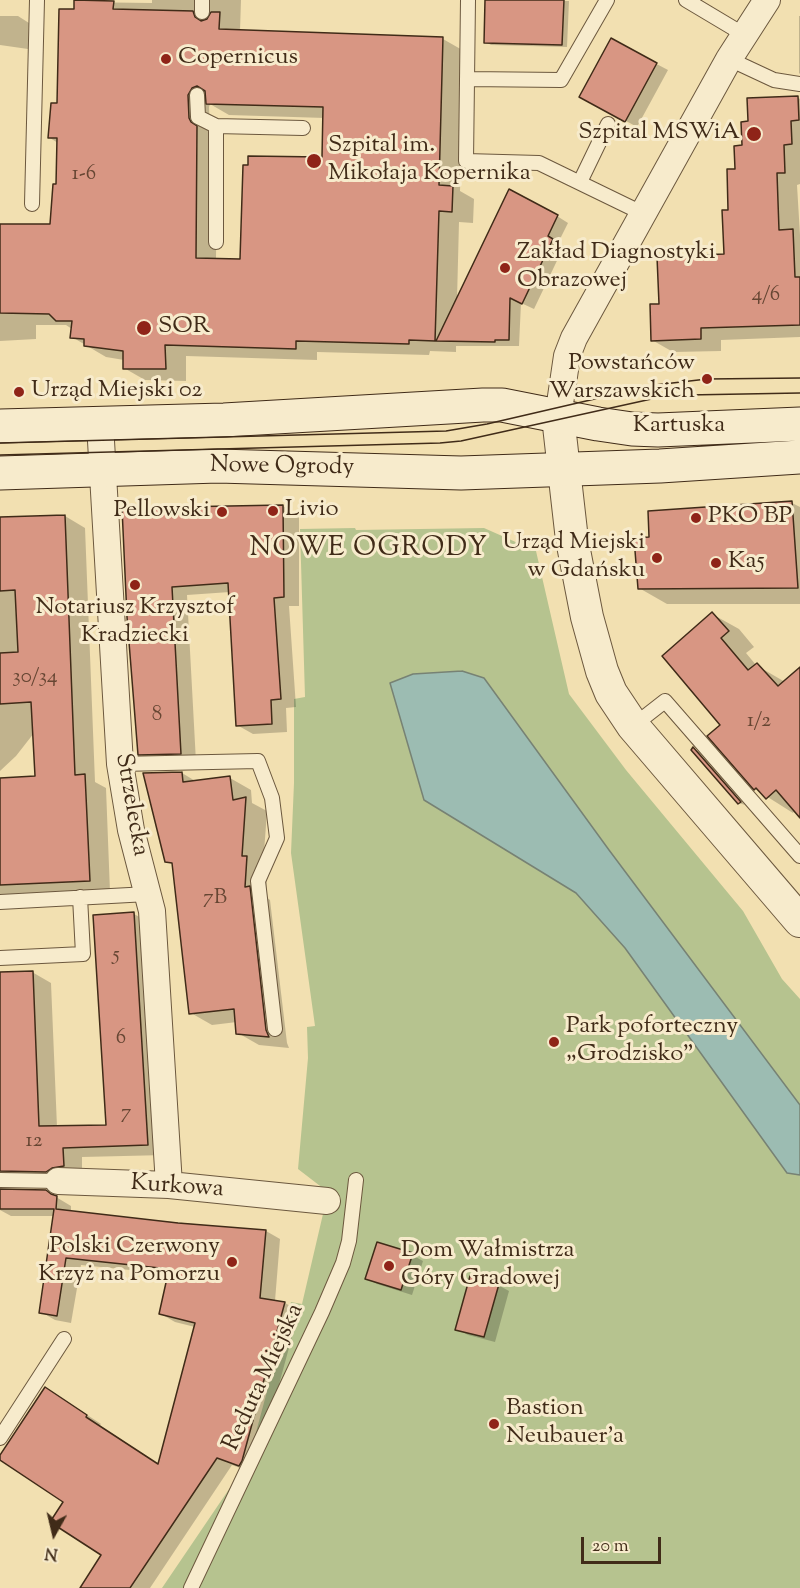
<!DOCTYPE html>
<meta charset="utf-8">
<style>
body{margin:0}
#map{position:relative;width:800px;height:1588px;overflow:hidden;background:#f2e0b1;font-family:"Sorts Mill Goudy",serif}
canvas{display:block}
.north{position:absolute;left:24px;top:1504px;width:60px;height:60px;-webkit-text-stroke:4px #f7ebcc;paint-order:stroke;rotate:188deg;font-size:16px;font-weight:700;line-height:24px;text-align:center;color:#402b18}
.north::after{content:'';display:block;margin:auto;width:21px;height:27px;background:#402b18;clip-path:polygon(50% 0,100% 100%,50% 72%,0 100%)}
.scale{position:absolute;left:581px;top:1537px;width:80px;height:27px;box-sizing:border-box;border:3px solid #402b18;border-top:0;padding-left:8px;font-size:18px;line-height:21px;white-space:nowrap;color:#402b18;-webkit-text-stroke:4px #f7ebcc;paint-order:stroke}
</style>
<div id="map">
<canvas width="800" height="1588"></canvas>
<div class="north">N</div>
<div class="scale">20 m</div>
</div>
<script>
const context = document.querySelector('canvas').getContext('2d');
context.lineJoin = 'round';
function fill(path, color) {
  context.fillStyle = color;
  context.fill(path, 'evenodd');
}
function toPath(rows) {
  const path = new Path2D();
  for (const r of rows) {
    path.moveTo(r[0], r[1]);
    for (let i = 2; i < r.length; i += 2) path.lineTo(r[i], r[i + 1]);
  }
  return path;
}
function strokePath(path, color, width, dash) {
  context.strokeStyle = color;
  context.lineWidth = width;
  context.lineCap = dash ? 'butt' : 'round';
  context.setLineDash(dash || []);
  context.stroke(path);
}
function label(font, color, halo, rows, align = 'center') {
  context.font = font + ' "Sorts Mill Goudy",serif';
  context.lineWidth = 6;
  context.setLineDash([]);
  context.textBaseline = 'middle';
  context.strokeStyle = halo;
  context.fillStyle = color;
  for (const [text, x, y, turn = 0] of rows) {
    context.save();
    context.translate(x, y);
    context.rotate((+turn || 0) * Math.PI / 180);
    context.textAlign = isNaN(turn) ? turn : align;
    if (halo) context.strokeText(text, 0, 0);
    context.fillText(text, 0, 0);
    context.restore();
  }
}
fill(toPath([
 [355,528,356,530,484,528,536,551,569,694,626,770,743,911,782,979,800,999,800,1588,162,1588,242,1470,255,1436,291,1302,302,1304,323,1214,324,1189,298,1169,308,1058,307,1027,315,1026,291,853,294,783,294,699,305,697,300,529]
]), '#b6c38f');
const water = toPath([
 [462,671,484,678,609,850,800,1105,800,1175,787,1173,625,948,576,893,424,800,390,683,413,674,462,671]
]);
fill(water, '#9cbcb2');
strokePath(water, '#778274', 1.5);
fill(toPath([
 [152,0,241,0,240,31,443,39,464,51,460,191,474,199,473,223,459,222,457,300,557,216,568,223,558,243,564,246,534,309,521,303,519,346,456,346,456,352,430,351,429,355,317,352,317,360,186,356,186,381,145,380,124,368,124,360,106,357,72,337,72,329,66,325,36,325,36,339,0,341,0,226,52,226,57,186,58,143,50,138,59,104,75,2,152,3],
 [210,104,229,115,325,118,323,159,242,260,216,260,217,140,210,131,209,107],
 [487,0,569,1,567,47,491,45,486,42],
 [0,16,18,16,29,23,28,49,0,45],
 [799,16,800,16,800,74,799,73],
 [611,40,668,70,637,127,581,96],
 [797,97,800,99,800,184,797,185,800,235,800,337,721,340,721,351,673,352,652,340,660,305,726,256,730,211,737,171,750,123],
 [792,503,800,507,800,604,667,604,639,588,651,539],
 [283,506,299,516,299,606,289,606,296,707,286,708,287,732,253,734,237,725,230,592,187,595,196,762,155,763,140,754,123,509],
 [65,516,85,528,95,782,106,788,110,892,0,896,0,780,36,778,34,733,16,756,0,771,0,519],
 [712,614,739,629,754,647,746,653,756,665,785,682,800,669,800,816,795,810,793,813,755,789,722,725],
 [694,749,699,752,745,805,739,803],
 [182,773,197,782,230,778,251,790,252,803,267,811,263,867,267,870,266,897,270,900,287,1043,289,1048,259,1045,238,1033,237,1022,212,1025,191,1013,174,865,167,861],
 [134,914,152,924,166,1155,82,1157,82,1176,17,1182,0,1172,0,974,32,972,51,983,57,1127,108,1127],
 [0,1190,46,1191,71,1206,71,1212,266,1231,280,1239,275,1301,285,1303,299,1311,256,1469,253,1473,232,1465,150,1588,81,1588,103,1555,65,1502,0,1458,60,1397,101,1424,99,1426,159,1465,195,1327,175,1322,161,1314,169,1274,81,1265,71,1323,55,1320,41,1312,55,1216,11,1216,0,1210],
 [412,1255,423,1261,412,1295,377,1284,366,1278],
 [498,1285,509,1291,495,1342,468,1335,457,1329]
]), '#0003');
const building = toPath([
 [74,0,114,1,113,9,193,11,195,17,201,21,207,19,211,12,220,12,219,29,443,37,439,185,453,186,452,212,439,211,435,341,409,340,409,344,296,341,296,349,165,345,166,369,123,369,123,351,84,346,84,339,70,338,72,321,56,321,49,314,0,313,0,224,50,224,53,184,56,184,57,138,48,138,51,103,57,103,59,9,74,9,74,0],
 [197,86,205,91,206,104,323,107,322,157,248,156,248,165,243,165,240,259,196,258,197,126,191,122,189,118,188,95,192,88,197,86],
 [485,0,564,0,562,45,484,43,485,0],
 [611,38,657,63,625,122,579,97,611,38],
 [798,96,799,120,791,121,792,144,784,145,785,173,777,173,779,230,793,229,795,277,800,277,800,325,701,328,701,339,651,341,650,304,659,304,657,257,724,254,722,210,728,210,727,169,735,169,734,146,742,145,741,122,748,121,747,98,798,96],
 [509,189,558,215,548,236,553,239,522,304,510,298,509,340,495,340,495,342,436,341,509,189],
 [792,501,798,588,638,589,634,538,649,537,648,511,792,501],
 [283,505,284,597,274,598,281,699,271,700,272,724,236,726,228,583,172,587,181,754,138,755,127,617,122,508,283,505],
 [65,515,75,775,85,774,90,881,0,885,0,778,35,776,31,702,0,704,0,653,18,652,15,590,0,591,0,517,65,515],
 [712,612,729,631,721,638,748,670,757,663,778,686,800,667,800,818,776,790,766,799,756,788,754,790,707,736,720,725,662,656,712,612],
 [693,747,741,802,738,804,691,750,693,747],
 [182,772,183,782,230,776,233,800,246,797,242,856,247,856,245,887,250,886,266,1030,269,1037,236,1034,234,1009,189,1014,172,863,165,862,143,773,182,772],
 [134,912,148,1145,63,1148,64,1166,52,1168,46,1172,0,1171,0,972,33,971,39,1126,106,1125,93,915,134,912],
 [0,1189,46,1190,51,1194,57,1196,56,1209,178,1223,266,1230,260,1298,285,1302,242,1461,239,1466,217,1458,130,1588,80,1588,101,1555,50,1522,63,1502,0,1460,0,1455,45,1387,87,1415,86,1417,158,1464,195,1323,159,1314,169,1269,66,1258,57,1316,39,1313,54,1209,0,1209,0,1189],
 [377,1242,413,1253,401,1290,365,1279,377,1242],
 [470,1276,499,1284,484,1337,455,1330,470,1276]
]);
fill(building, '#d89683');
strokePath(building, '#402b18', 1.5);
const service = toPath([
 [468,0,466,161,539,163,642,213],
 [686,0,743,34],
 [202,12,202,0],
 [729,59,774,80,800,84],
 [467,79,561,80,607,0],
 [197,95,198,117,216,126,303,128],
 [580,182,608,124],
 [32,204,37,0],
 [216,242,216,126],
 [633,726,665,701,800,856],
 [120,764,258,761,272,798,277,838,258,881,275,1029],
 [0,902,148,894],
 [0,958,83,954,80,897],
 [0,1180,58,1181],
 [0,1438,64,1339],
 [191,1588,322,1312,343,1263,349,1241,356,1180]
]);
const minor = toPath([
 [558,417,567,356,574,338,729,59,767,0],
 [100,424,120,764,131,830,152,911,169,1185],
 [58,1181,169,1185,327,1201]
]);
const tertiary = toPath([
 [558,417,572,540,587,617,602,671,611,693,633,726,800,921]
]);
const secondary = toPath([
 [0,426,224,420,483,405,502,405,598,424,632,429,658,430,800,424],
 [0,473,218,466,461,473,660,466,800,457]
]);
strokePath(service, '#6c583e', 16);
strokePath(minor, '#6c583e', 28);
strokePath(tertiary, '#6c583e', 34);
strokePath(secondary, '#402b18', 35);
strokePath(service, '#f7ebcc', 14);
strokePath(minor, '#f7ebcc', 26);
strokePath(tertiary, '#f7ebcc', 32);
strokePath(secondary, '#f7ebcc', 33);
strokePath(toPath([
 [0,443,446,431,487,424,655,385,707,379,800,378],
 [0,455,440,443,461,441,656,398,687,395,800,393]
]), '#402b18', 1.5);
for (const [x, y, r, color] of [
 [166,59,6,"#8f2418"],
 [754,134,8,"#8f2418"],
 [314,161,8,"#8f2418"],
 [505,268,6,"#8f2418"],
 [144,328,8,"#8f2418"],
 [707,379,6,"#8f2418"],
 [19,392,6,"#8f2418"],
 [273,511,6,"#8f2418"],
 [222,512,6,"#8f2418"],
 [696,518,6,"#8f2418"],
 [657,558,6,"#8f2418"],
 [716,563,6,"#8f2418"],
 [135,585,6,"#8f2418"],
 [554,1042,6,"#8f2418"],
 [232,1262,6,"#8f2418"],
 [389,1266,6,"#8f2418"],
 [494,1424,6,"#8f2418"]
]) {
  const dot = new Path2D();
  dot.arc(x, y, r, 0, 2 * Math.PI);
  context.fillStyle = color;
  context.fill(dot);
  strokePath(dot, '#f7ebcc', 2);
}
label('21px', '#664633', null, [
 ["1-6",84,175],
 ["4/6",766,296],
 ["30/34",35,678],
 ["8",157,716],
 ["1/2",759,722],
 ["7B",215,899],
 ["5",116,956],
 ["6",121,1039],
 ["7",126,1114],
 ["12",34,1142]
]);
label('24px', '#402b18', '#f7ebcc', [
 ["Copernicus",178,59],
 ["Szpital MSWiA",740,134,"right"],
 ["Szpital im.",328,147],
 ["Mikołaja Kopernika",328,175],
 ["Zakład Diagnostyki",517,254],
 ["Obrazowej",517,282],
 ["SOR",158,328],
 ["Powstańców",695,365,"right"],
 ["Warszawskich",695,393,"right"],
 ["Urząd Miejski 02",31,392],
 ["Livio",285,511],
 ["Pellowski",210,512,"right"],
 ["PKO BP",708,518],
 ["Urząd Miejski",645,544,"right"],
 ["w Gdańsku",645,572,"right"],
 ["Ka5",728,563],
 ["Notariusz Krzysztof",135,609,"center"],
 ["Kradziecki",135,637,"center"],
 ["Park poforteczny",566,1028],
 ["„Grodzisko”",566,1056],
 ["Polski Czerwony",220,1248,"right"],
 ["Krzyż na Pomorzu",220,1276,"right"],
 ["Dom Wałmistrza",401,1252],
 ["Góry Gradowej",401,1280],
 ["Bastion",506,1410],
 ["Neubauer'a",506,1438]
], 'left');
label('24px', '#402b18', '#f7ebcc', [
 ["Kartuska",679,427],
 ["Nowe Ogrody",282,468,1],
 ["Strzelecka",130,805,80],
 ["Kurkowa",177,1188,4],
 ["Reduta Miejska",265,1378,-65]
]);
context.letterSpacing = '1.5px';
label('27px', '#402b18', '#f7ebcc', [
 ["NOWE OGRODY",369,550]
]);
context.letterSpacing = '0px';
</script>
